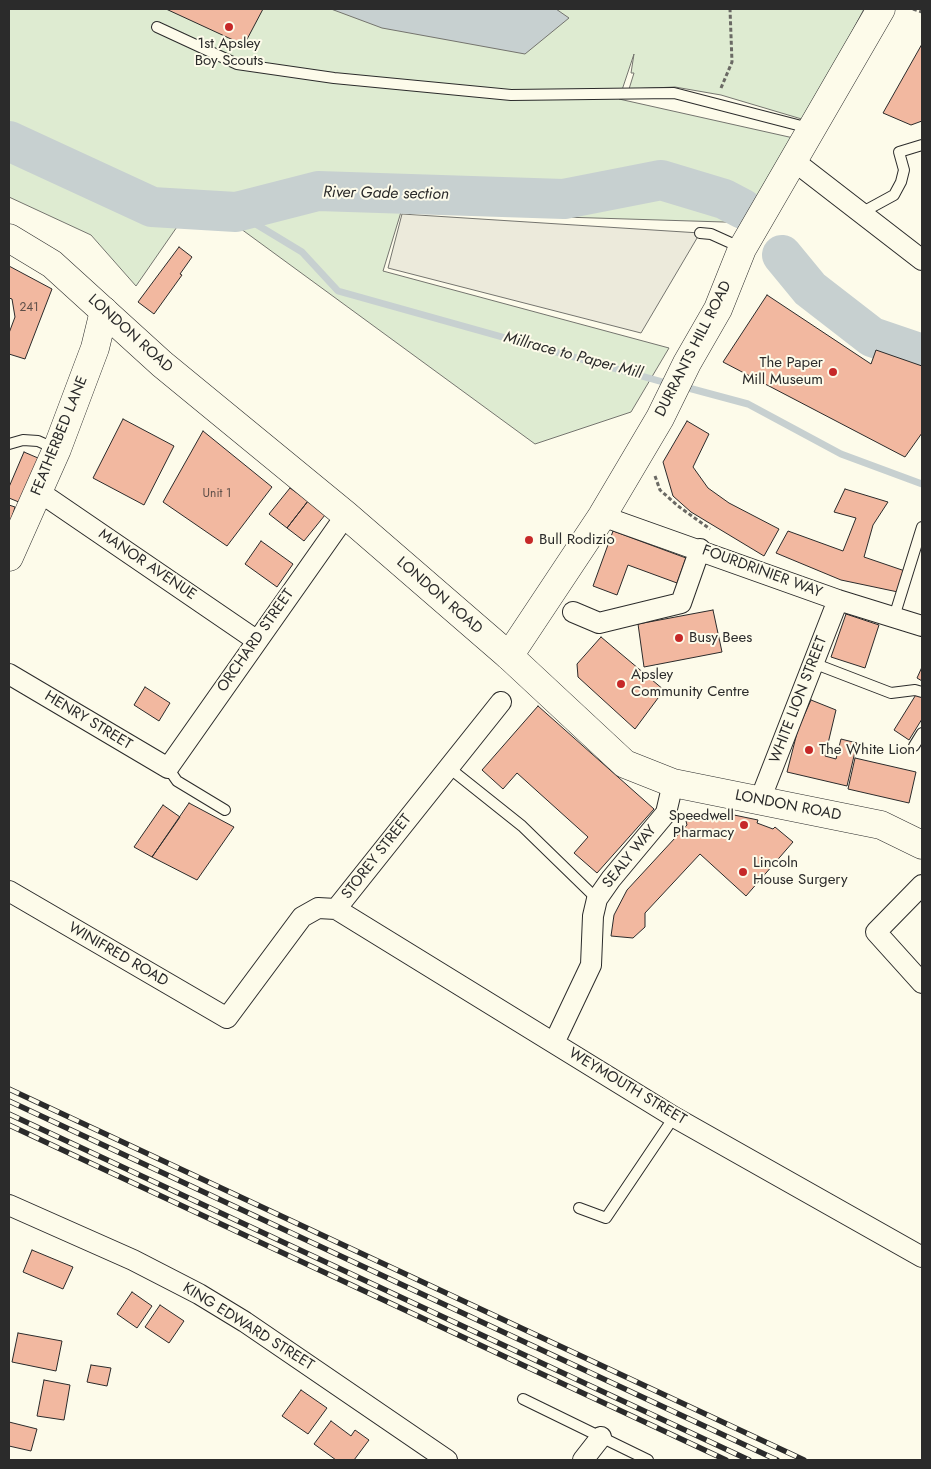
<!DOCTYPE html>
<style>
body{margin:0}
#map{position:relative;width:931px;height:1469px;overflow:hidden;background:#fdfbea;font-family:Jost,sans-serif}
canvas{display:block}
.frame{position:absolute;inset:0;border:10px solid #2b2b2b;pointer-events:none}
</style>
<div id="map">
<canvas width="931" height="1469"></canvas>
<div class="frame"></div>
</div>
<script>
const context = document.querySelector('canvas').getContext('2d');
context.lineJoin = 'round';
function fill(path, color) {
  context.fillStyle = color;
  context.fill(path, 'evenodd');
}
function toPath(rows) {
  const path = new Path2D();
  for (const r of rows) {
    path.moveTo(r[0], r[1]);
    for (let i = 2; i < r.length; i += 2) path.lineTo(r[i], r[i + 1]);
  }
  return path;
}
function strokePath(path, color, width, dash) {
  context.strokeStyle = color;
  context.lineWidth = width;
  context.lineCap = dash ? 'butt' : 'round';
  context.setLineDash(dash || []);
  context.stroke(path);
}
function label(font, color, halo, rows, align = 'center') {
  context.font = font + ' Jost,sans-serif';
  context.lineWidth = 4;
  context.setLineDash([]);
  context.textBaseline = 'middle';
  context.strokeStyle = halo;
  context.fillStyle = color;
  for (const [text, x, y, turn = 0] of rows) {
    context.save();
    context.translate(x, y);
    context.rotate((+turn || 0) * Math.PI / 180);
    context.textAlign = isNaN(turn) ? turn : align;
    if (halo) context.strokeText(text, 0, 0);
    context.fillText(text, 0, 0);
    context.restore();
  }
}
const green = toPath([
 [9,9,864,9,805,120,721,95,675,87,629,89,634,73,631,73,634,54,619,99,798,139,756,223,401,212,383,271,669,348,631,412,535,444,237,226,179,224,136,286,91,235,9,197,9,9]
]);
fill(green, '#deebd1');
strokePath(green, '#74746e', 1);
const parking = toPath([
 [402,214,700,233,641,333,388,268,402,214]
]);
fill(parking, '#eceadb');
strokePath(parking, '#74746e', 1);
const water = toPath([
 [331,9,556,9,569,18,525,54,382,28,331,9]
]);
fill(water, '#c7d0d0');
strokePath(water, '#74746e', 1);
strokePath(toPath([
 [236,212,302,252,338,291,670,384],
 [681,386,748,404,841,454,922,484]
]), '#c7d0d0', 7);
strokePath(toPath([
 [9,141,152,207,236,212,318,191,564,199,661,180,724,199,743,209],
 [782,255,810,289,872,337,922,354]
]), '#c7d0d0', 40);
const building = toPath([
 [166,9,263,9,244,45,166,9],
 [922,44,922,121,911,125,883,113,922,44],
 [179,247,192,257,180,274,182,275,154,314,138,302,179,247],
 [9,266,52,289,25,359,9,354,9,333,15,317,12,299,9,298,9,266],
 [767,295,871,364,876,350,922,366,922,433,905,457,723,362,767,295],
 [123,419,174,446,144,505,93,478,123,419],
 [687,421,709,434,693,467,708,488,729,503,779,529,764,556,691,512,673,496,663,462,687,421],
 [203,431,272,487,227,546,163,502,203,431],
 [24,452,45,461,26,505,9,498,9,487,24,452],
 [290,488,308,501,287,528,269,514,290,488],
 [845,489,888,502,873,525,864,557,905,571,898,592,841,580,776,553,788,531,843,551,856,518,834,512,845,489],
 [308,501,325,515,304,541,287,528,308,501],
 [9,505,15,507,9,527,9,505],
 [613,531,686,558,677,583,628,565,617,595,593,586,613,531],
 [261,541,293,564,277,587,245,564,261,541],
 [713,610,722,652,644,667,638,624,713,610],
 [846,614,879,625,865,668,831,657,846,614],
 [601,637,664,690,635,729,578,677,577,664,601,637],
 [922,667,922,681,917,678,922,667],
 [145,687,170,703,159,721,134,705,145,687],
 [917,693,922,696,922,719,909,740,894,730,917,693],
 [811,700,836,710,825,756,836,759,841,739,857,743,847,786,787,772,798,729,811,700],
 [538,706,654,809,597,873,574,853,588,837,517,773,503,789,482,770,538,706],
 [855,758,916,772,909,803,848,789,855,758],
 [189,803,234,827,197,880,152,857,189,803],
 [163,805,180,817,152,857,134,847,163,805],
 [717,813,718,817,732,819,734,815,758,820,757,823,773,829,775,827,793,842,746,896,700,854,645,913,645,927,633,938,611,936,614,915,627,890,687,825,686,821,717,813],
 [32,1250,73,1267,63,1289,23,1272,32,1250],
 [132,1292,152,1306,137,1328,117,1314,132,1292],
 [160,1305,184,1321,169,1343,145,1327,160,1305],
 [18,1333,62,1341,56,1371,12,1362,18,1333],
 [91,1365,111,1368,107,1386,87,1382,91,1365],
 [44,1380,70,1385,64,1420,37,1416,44,1380],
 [301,1390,327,1408,308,1434,282,1416,301,1390],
 [331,1421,351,1436,355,1430,369,1440,354,1460,336,1460,314,1444,331,1421],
 [9,1422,37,1429,31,1451,9,1446,9,1422]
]);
fill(building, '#f2b8a0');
strokePath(building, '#2b2b2b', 1);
const lane = toPath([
 [157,27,237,64,334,78,511,95,674,93,809,128],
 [861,213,894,195,901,182,904,170,899,152,922,145],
 [700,233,711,234,742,248],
 [9,444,23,440,38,441,56,449],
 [894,617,922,527],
 [813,663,891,693,915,690,922,692],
 [914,746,922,733],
 [448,767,522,826,597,899],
 [168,768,177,781,225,810],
 [579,1208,606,1218,674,1117],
 [523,1399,648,1460]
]);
const street = toPath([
 [794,161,922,260],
 [38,491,256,640],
 [602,516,838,600,922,626],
 [573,612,599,623,681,603,700,549],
 [9,674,168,768,346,515],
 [760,800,838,600],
 [922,885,876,932,922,983],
 [9,891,227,1018,302,917,318,908,336,909,501,702],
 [336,909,674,1117,922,1257],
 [554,1043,591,965,593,916,597,899,611,879,666,813,673,783],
 [9,1205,133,1260,199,1294,245,1322,447,1460],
 [583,1460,601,1437]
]);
const secondary = toPath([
 [9,557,57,449,95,348,104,311],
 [509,656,602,516,660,418,687,363,718,309,742,249,881,9]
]);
const primary = toPath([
 [9,238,52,264,162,364,346,515,509,656,625,764,673,783,881,825,922,845]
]);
strokePath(lane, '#2b2b2b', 12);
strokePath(street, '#2b2b2b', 22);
strokePath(secondary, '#2b2b2b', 29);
strokePath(primary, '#2b2b2b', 29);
strokePath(toPath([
 [913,9,922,12],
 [721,88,732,62,730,9],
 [655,476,660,490,678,506,710,529]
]), '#6a6964', 3, [4, 2.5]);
strokePath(lane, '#fdfbea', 10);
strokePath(street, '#fdfbea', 20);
strokePath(secondary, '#fdfbea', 28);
strokePath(primary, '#fdfbea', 28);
const rail = toPath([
 [9,1089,804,1460],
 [9,1101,777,1460],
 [9,1114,749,1460],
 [9,1125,726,1460]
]);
strokePath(rail, '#2b2b2b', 5.5);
strokePath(rail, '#fdfbea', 4, [11]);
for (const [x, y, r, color] of [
 [229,27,5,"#c62828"],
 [833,372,5,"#c62828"],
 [529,540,5,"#c62828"],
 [679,638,5,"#c62828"],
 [621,684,5,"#c62828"],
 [809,750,5,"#c62828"],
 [744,825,5,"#c62828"],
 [743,872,5,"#c62828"]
]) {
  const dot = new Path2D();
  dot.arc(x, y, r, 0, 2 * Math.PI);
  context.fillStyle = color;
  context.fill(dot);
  strokePath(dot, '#fdfbea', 2);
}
label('12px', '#5d4e48', null, [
 ["241",29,308],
 ["Unit 1",217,494]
]);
label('15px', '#2b2b2b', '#fdfbea', [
 ["1st Apsley",229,44,"center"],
 ["Boy Scouts",229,61,"center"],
 ["The Paper",823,363,"right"],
 ["Mill Museum",823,380,"right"],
 ["Bull Rodizio",539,540],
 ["Busy Bees",689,638],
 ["Apsley",631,675],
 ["Community Centre",631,692],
 ["The White Lion",819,750],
 ["Speedwell",734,816,"right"],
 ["Pharmacy",734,833,"right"],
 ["Lincoln",753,863],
 ["House Surgery",753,880]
], 'left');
label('15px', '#2b2b2b', '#fdfbea', [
 ["LONDON ROAD",130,334,42],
 ["DURRANTS HILL ROAD",694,349,-63],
 ["FEATHERBED LANE",60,436,-68],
 ["MANOR AVENUE",147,565,34],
 ["FOURDRINIER WAY",762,572,20],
 ["LONDON ROAD",439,596,41],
 ["ORCHARD STREET",256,641,-55],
 ["WHITE LION STREET",799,700,-69],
 ["HENRY STREET",88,721,31],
 ["LONDON ROAD",788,806,11],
 ["STOREY STREET",377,857,-52],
 ["SEALY WAY",630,857,-51],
 ["WINIFRED ROAD",118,955,30],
 ["WEYMOUTH STREET",627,1087,31],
 ["KING EDWARD STREET",248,1327,32]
]);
label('italic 16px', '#2b2b2b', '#fdfbea', [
 ["River Gade section",386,194,1],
 ["Millrace to Paper Mill",573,356,15]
]);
</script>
